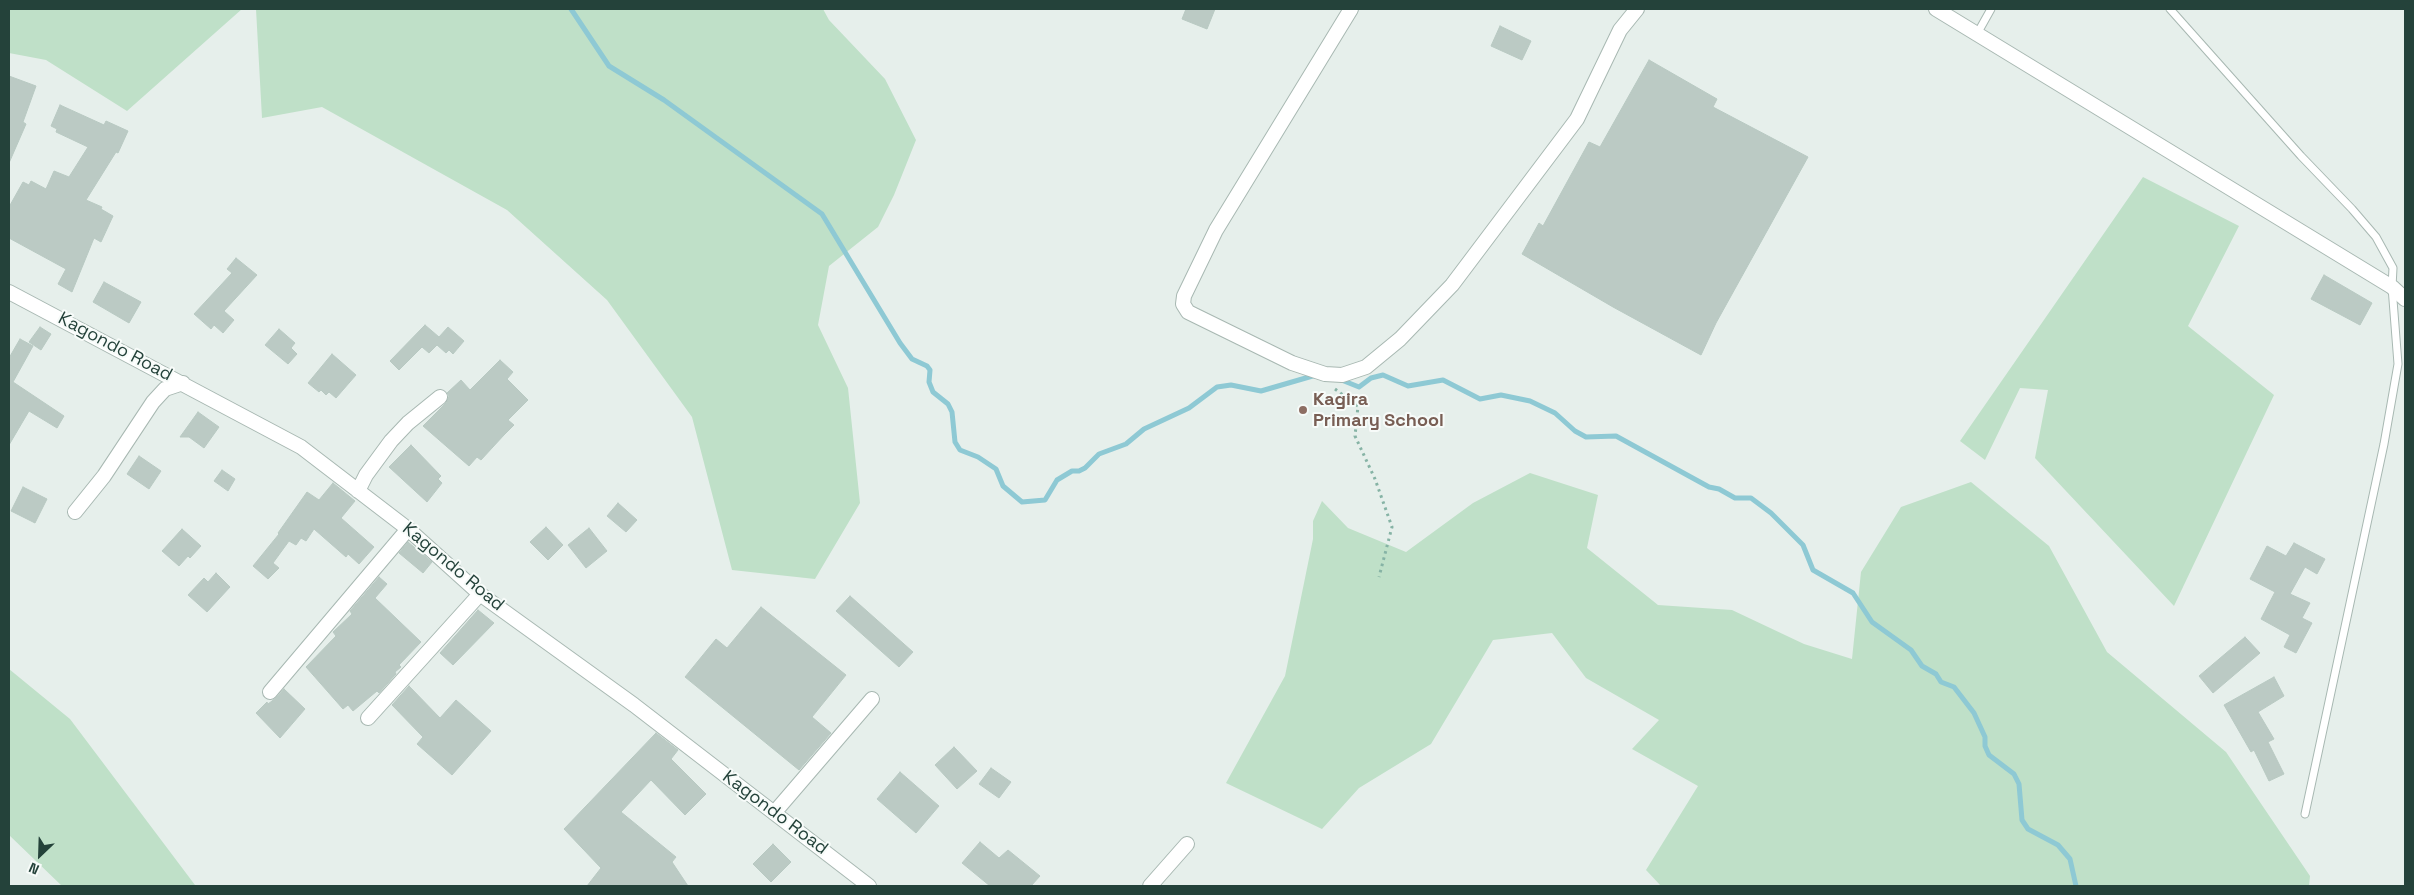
<!DOCTYPE html>
<style>
body{margin:0}
#map{position:relative;width:2414px;height:895px;overflow:hidden;background:#e6efeb;font-family:"Space Grotesk",sans-serif}
canvas{display:block}
.frame{position:absolute;inset:0;border:10px solid #24423a;pointer-events:none}
.north{position:absolute;left:15px;top:830px;width:50px;height:50px;-webkit-text-stroke:4px #f7fbf9;paint-order:stroke;rotate:204deg;font-size:14px;font-weight:700;line-height:20px;text-align:center;color:#24423a}
.north::after{content:'';display:block;margin:auto;width:18px;height:22px;background:#24423a;clip-path:polygon(50% 0,100% 100%,50% 72%,0 100%)}
</style>
<div id="map">
<canvas width="2414" height="895"></canvas>
<div class="frame"></div>
<div class="north">N</div>
</div>
<script>
const context = document.querySelector('canvas').getContext('2d');
context.lineJoin = 'round';
function fill(path, color) {
  context.fillStyle = color;
  context.fill(path, 'evenodd');
}
function toPath(rows) {
  const path = new Path2D();
  for (const r of rows) {
    path.moveTo(r[0], r[1]);
    for (let i = 2; i < r.length; i += 2) path.lineTo(r[i], r[i + 1]);
  }
  return path;
}
function strokePath(path, color, width, dash) {
  context.strokeStyle = color;
  context.lineWidth = width;
  context.lineCap = dash ? 'butt' : 'round';
  context.setLineDash(dash || []);
  context.stroke(path);
}
function label(font, color, halo, rows, align = 'center') {
  context.font = font + ' "Space Grotesk",sans-serif';
  context.lineWidth = 4;
  context.setLineDash([]);
  context.textBaseline = 'middle';
  context.strokeStyle = halo;
  context.fillStyle = color;
  for (const [text, x, y, turn = 0] of rows) {
    context.save();
    context.translate(x, y);
    context.rotate((+turn || 0) * Math.PI / 180);
    context.textAlign = isNaN(turn) ? turn : align;
    if (halo) context.strokeText(text, 0, 0);
    context.fillText(text, 0, 0);
    context.restore();
  }
}
fill(toPath([
 [9,9,242,9,127,111,46,60,9,53],
 [256,9,823,9,829,20,885,79,916,140,894,195,878,227,829,266,818,325,848,388,860,503,815,579,732,570,692,417,607,300,507,210,322,107,262,118],
 [2143,177,2239,226,2188,326,2274,395,2174,606,2035,458,2048,390,2020,388,1985,460,1960,441],
 [1530,473,1598,495,1587,548,1658,605,1732,610,1804,644,1852,659,1861,572,1901,507,1971,482,2049,546,2107,652,2226,752,2310,876,2309,886,1661,886,1646,870,1698,786,1632,749,1659,720,1586,678,1552,633,1493,640,1431,744,1359,788,1322,829,1226,783,1285,676,1313,539,1313,521,1322,501,1348,528,1406,552,1473,503],
 [9,669,70,719,195,885,199,886,62,886,9,835]
]), '#bfe0c8');
strokePath(toPath([
 [571,9,609,66,664,100,822,214,900,343,912,359,927,366,930,370,929,382,933,392,948,404,952,412,955,442,960,450,978,457,996,469,1003,486,1022,502,1045,500,1057,480,1072,471,1079,471,1085,468,1099,454,1126,444,1144,429,1189,408,1217,387,1231,385,1261,391,1316,375],
 [1339,379,1359,387,1371,378,1383,375,1408,386,1443,380,1480,399,1501,395,1530,401,1555,413,1575,431,1586,437,1616,436,1709,487,1719,489,1735,498,1751,498,1771,513,1803,545,1813,570,1853,593,1872,622,1911,650,1922,666,1936,674,1941,682,1954,687,1974,713,1985,737,1985,746,1989,755,2014,774,2019,784,2022,820,2028,829,2058,845,2070,859,2076,886]
]), '#8ec9d4', 5);
const building = toPath([
 [1186,9,1215,9,1207,29,1182,19,1186,9],
 [1500,26,1531,41,1522,60,1491,46,1500,26],
 [1649,60,1717,99,1713,107,1808,157,1716,323,1701,355,1613,307,1522,254,1539,223,1543,226,1589,142,1600,147,1649,60],
 [9,76,36,86,23,122,26,124,9,163,9,76],
 [60,105,104,125,106,121,128,131,118,153,116,152,86,200,102,207,101,209,113,216,101,242,94,238,72,292,58,284,66,269,9,238,9,207,23,182,29,185,31,181,46,189,54,171,69,177,88,147,56,132,57,129,51,126,60,105],
 [236,258,257,275,224,311,234,320,223,333,214,325,211,329,194,314,232,273,227,269,236,258],
 [2324,275,2372,303,2360,325,2311,299,2324,275],
 [104,282,141,302,129,323,93,302,104,282],
 [425,325,439,337,448,327,464,341,453,354,449,350,446,353,437,345,429,353,422,347,399,370,390,361,425,325],
 [40,327,51,334,41,350,29,342,40,327],
 [279,329,295,343,291,348,297,354,288,364,265,345,279,329],
 [20,339,33,346,13,382,64,416,57,428,29,411,9,445,9,358,20,339],
 [332,354,356,375,336,398,329,392,326,395,321,390,319,392,308,383,332,354],
 [500,360,513,372,507,379,528,400,508,420,514,425,504,435,481,460,477,457,469,466,423,426,446,403,449,396,447,393,461,380,470,390,500,360],
 [198,412,219,427,204,448,189,437,180,437,198,412],
 [411,445,441,476,438,479,442,483,427,502,389,467,411,445],
 [139,456,161,471,149,489,127,474,139,456],
 [222,470,235,479,228,491,214,481,222,470],
 [333,483,355,501,341,518,374,547,359,564,348,554,346,557,314,529,306,541,301,538,296,545,289,541,273,563,279,568,268,579,253,566,279,534,278,533,307,492,319,500,333,483],
 [23,487,47,499,35,523,11,511,23,487],
 [618,503,637,520,626,532,607,516,618,503],
 [546,527,563,545,548,560,530,542,546,527],
 [589,528,607,551,586,568,568,545,589,528],
 [182,529,201,546,190,558,188,556,179,566,162,551,182,529],
 [408,542,432,562,423,573,399,553,408,542],
 [2294,543,2325,559,2317,574,2305,567,2290,594,2310,603,2302,618,2312,623,2296,653,2284,647,2290,635,2261,619,2275,592,2250,579,2267,546,2286,556,2294,543],
 [216,573,230,587,207,612,188,595,204,578,208,582,216,573],
 [379,577,387,584,375,598,421,642,399,665,401,667,395,672,396,674,379,693,377,691,353,711,348,705,343,709,306,667,336,636,333,632,352,614,350,611,379,577],
 [850,596,913,652,899,667,836,611,850,596],
 [761,607,846,675,812,717,831,733,799,770,685,677,716,639,727,648,761,607],
 [478,610,494,623,453,665,440,653,478,610],
 [2245,637,2260,653,2213,693,2199,676,2245,637],
 [2274,677,2284,696,2258,712,2274,739,2268,742,2284,774,2269,781,2254,750,2251,752,2224,705,2274,677],
 [409,686,440,718,456,700,491,731,452,775,417,744,423,737,392,705,409,686],
 [284,689,305,709,280,738,256,713,267,702,268,704,276,698,284,689],
 [656,733,678,750,671,759,706,794,685,815,651,780,621,812,676,857,672,862,688,886,587,886,601,868,564,829,656,733],
 [954,747,977,771,957,789,935,765,954,747],
 [991,768,1011,782,999,798,979,784,991,768],
 [900,772,939,806,916,833,877,799,900,772],
 [980,842,999,858,1008,850,1040,876,1031,886,990,886,962,863,980,842],
 [773,844,791,862,771,882,753,864,773,844]
]);
fill(building, '#bbcac4');
strokePath(building, '#b8c9c2', 1);
const lane = toPath([
 [2170,9,2301,156,2352,209,2376,237,2393,268,2392,287,2398,364,2384,444,2305,814],
 [1977,34,1991,9]
]);
const street = toPath([
 [1351,9,1216,230,1184,296,1183,304,1188,312,1292,363,1325,374,1342,375,1366,367,1400,339,1452,285,1577,119,1620,30,1637,9],
 [1936,9,2392,287,2405,299],
 [9,292,301,447,408,529,480,594,634,705,869,886],
 [358,491,366,475,391,441,408,423,440,397],
 [75,512,104,476,153,402,165,389,183,383],
 [270,692,408,529],
 [368,718,480,594],
 [774,813,872,699],
 [1150,886,1187,844]
]);
strokePath(lane, '#a8b8b2', 9);
strokePath(street, '#a8b8b2', 16);
strokePath(toPath([
 [1335,389,1358,406,1355,436,1375,479,1392,527,1379,577]
]), '#86b3a5', 3, [2.5, 4]);
strokePath(lane, '#fff', 7);
strokePath(street, '#fff', 14);
for (const [x, y, r, color] of [
 [1303,410,5,"#8d6e63"]
]) {
  const dot = new Path2D();
  dot.arc(x, y, r, 0, 2 * Math.PI);
  context.fillStyle = color;
  context.fill(dot);
  strokePath(dot, '#f7fbf9', 2);
}
label('18px', '#24423a', '#f7fbf9', [
 ["Kagondo Road",115,347,28],
 ["Kagondo Road",453,567,40],
 ["Kagondo Road",775,813,37]
]);
label('bold 18px', '#785e54', '#f7fbf9', [
 ["Kagira",1313,400],
 ["Primary School",1313,421]
], 'left');
</script>
